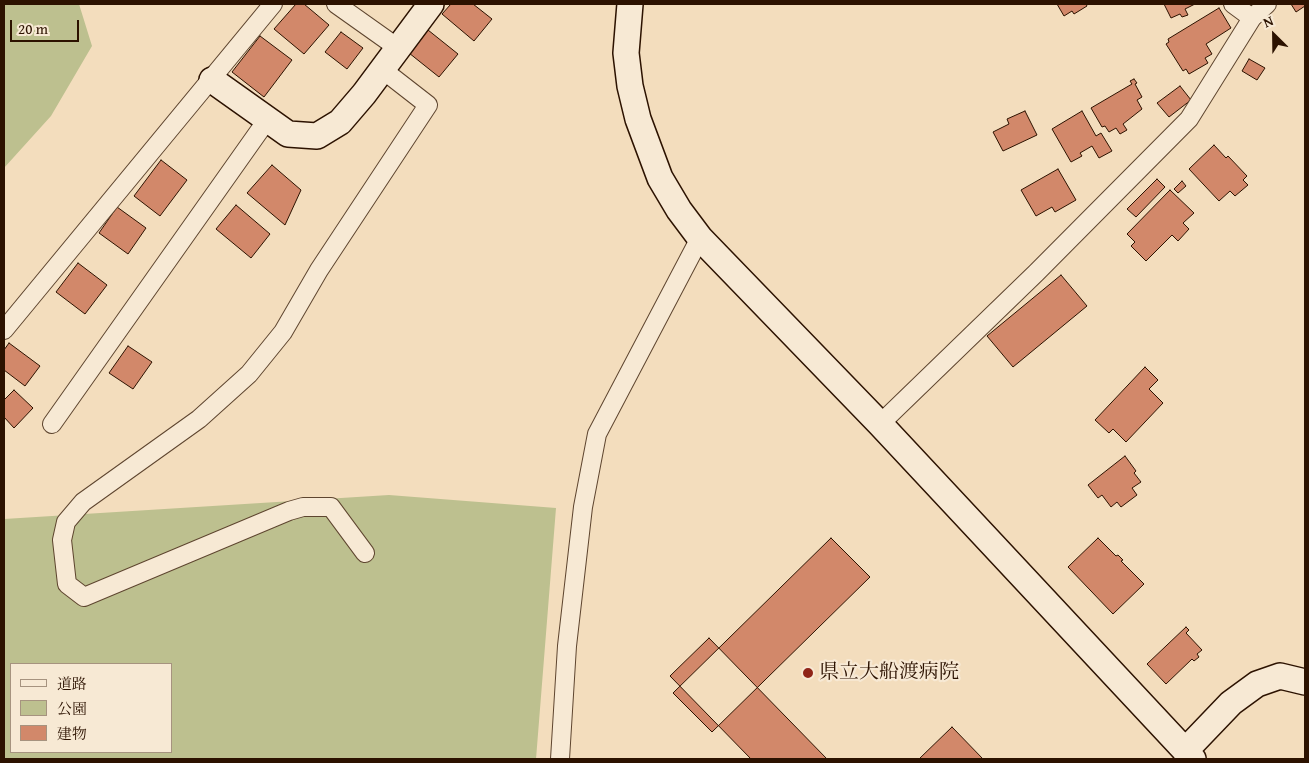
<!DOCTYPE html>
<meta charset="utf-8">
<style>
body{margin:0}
#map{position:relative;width:1309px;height:763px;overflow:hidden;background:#f3ddbd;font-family:"Gentium Book Plus","Noto Serif JP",serif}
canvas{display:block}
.frame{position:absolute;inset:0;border:5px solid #2c1200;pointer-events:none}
.legend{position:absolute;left:10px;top:663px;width:162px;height:90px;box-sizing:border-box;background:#f7e9d4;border:1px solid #a6937f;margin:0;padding:6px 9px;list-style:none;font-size:15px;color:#2c1200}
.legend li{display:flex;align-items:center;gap:10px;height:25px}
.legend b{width:25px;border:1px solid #a6937f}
.north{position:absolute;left:1249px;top:10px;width:50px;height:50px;-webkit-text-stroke:4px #f7e9d4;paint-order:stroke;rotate:337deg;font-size:14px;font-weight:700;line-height:20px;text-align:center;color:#2c1200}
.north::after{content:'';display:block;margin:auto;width:18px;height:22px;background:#2c1200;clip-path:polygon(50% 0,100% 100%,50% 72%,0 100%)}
.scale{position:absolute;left:10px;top:20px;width:69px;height:22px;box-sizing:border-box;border:2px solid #2c1200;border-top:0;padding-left:6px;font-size:15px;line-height:18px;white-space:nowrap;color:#2c1200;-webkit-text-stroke:4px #f7e9d4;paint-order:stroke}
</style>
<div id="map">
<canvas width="1309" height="763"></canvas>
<div class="frame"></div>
<ul class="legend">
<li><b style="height:6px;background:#f7e9d4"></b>道路</li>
<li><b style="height:14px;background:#bdc08f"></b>公園</li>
<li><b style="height:14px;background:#d2886a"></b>建物</li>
</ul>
<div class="north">N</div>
<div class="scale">20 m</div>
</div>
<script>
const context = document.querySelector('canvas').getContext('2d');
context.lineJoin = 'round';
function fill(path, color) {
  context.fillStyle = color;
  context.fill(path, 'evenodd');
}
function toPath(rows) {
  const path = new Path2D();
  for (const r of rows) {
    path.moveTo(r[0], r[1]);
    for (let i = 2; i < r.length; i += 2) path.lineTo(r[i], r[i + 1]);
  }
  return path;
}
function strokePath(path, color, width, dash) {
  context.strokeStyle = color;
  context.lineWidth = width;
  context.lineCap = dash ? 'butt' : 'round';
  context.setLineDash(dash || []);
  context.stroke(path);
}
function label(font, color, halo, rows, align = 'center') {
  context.font = font + ' "Gentium Book Plus","Noto Serif JP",serif';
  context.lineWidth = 4.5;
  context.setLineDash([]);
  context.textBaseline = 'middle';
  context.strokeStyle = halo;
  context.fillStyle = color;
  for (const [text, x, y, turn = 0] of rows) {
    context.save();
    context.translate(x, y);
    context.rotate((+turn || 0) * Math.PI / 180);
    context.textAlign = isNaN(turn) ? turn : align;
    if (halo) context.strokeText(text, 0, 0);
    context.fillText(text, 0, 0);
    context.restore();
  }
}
fill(toPath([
 [4,4,79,4,92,46,51,116,4,168],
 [389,495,556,508,536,759,4,759,4,519],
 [11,664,171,664,171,752,11,752]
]), '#bdc08f');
const building = toPath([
 [296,4,304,4,329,25,304,54,274,29,296,4],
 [451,4,473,4,492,19,474,41,442,14,451,4],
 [1057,4,1086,4,1087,6,1074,14,1072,11,1064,16,1057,4],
 [1164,4,1195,4,1185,9,1188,15,1182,17,1180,14,1171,18,1164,4],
 [1291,4,1305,4,1305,6,1296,12,1291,4],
 [1219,8,1231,28,1206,44,1212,54,1205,58,1208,63,1189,74,1186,69,1183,71,1166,44,1169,42,1168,39,1219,8],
 [428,30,458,54,439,77,409,53,428,30],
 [341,32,363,48,347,69,325,52,341,32],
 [260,36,292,60,264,97,232,72,260,36],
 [1249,59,1265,68,1257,80,1242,71,1249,59],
 [1134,79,1137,83,1135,84,1142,97,1137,100,1142,109,1123,124,1127,130,1120,134,1116,128,1109,132,1105,126,1102,127,1091,108,1132,84,1130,81,1134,79],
 [1180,86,1191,100,1169,117,1157,103,1180,86],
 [1025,111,1037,135,1003,151,993,132,1009,124,1007,119,1025,111],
 [1082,111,1096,136,1101,133,1112,151,1099,158,1092,146,1080,153,1082,156,1071,162,1052,129,1082,111],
 [1214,145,1226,158,1228,156,1247,176,1243,180,1248,185,1235,196,1230,191,1219,201,1189,169,1214,145],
 [161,160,187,180,160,216,134,196,161,160],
 [272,165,301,190,285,225,247,193,272,165],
 [1058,169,1076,200,1055,212,1052,207,1036,216,1021,190,1058,169],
 [1157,179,1165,187,1136,217,1127,209,1157,179],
 [1182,181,1186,186,1178,193,1174,189,1182,181],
 [1170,190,1194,213,1183,223,1189,229,1178,241,1172,235,1146,261,1131,246,1135,242,1127,234,1170,190],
 [236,205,270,234,251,258,216,229,236,205],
 [117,207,146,228,128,254,99,233,117,207],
 [78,263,107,285,85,314,56,292,78,263],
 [1061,275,1087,306,1013,367,987,336,1061,275],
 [9,343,40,366,25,386,4,370,4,350,9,343],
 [128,346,152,362,133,389,109,373,128,346],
 [1145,367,1158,380,1149,389,1163,403,1126,442,1113,429,1109,433,1095,420,1145,367],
 [14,390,33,408,14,428,4,417,4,400,14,390],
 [1125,456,1136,471,1134,473,1141,482,1132,488,1137,495,1121,507,1117,502,1111,507,1102,495,1098,498,1088,485,1125,456],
 [831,538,870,577,712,732,673,693,831,538],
 [1098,538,1116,556,1118,555,1123,560,1121,561,1144,584,1113,614,1068,567,1098,538],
 [1186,627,1189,630,1186,633,1202,650,1197,654,1199,657,1194,661,1192,659,1166,684,1147,664,1186,627],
 [709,638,827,759,751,759,670,676,709,638],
 [952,727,983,759,919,759,952,727]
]);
fill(building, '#d2886a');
strokePath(building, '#2c1200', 1);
const street = toPath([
 [336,4,398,48],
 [1233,4,1252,18],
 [4,330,273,4],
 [52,424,267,120],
 [880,424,1036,273,1189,119,1252,18,1267,4],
 [365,553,331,507,303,507,289,511,84,597,67,584,62,540,66,522,83,502,199,419,249,374,283,332,319,270,428,105,383,70],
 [560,759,567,646,583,507,597,434,700,238]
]);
const secondary = toPath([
 [630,4,626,53,630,86,638,119,660,178,679,210,700,238,880,424,1193,759],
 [212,80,288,134,317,136,340,122,364,94,431,4],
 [1185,751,1231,703,1257,684,1280,676,1305,682]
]);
strokePath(street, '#5e452f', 20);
strokePath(secondary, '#2c1200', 28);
strokePath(street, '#f7e9d4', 18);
strokePath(secondary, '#f7e9d4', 25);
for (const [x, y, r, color] of [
 [808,673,6,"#8f2418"]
]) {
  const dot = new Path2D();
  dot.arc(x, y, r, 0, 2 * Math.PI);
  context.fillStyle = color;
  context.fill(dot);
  strokePath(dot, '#f7e9d4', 2);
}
label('20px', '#2c1200', '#f7e9d4', [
 ["県立大船渡病院",819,673]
], 'left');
</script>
